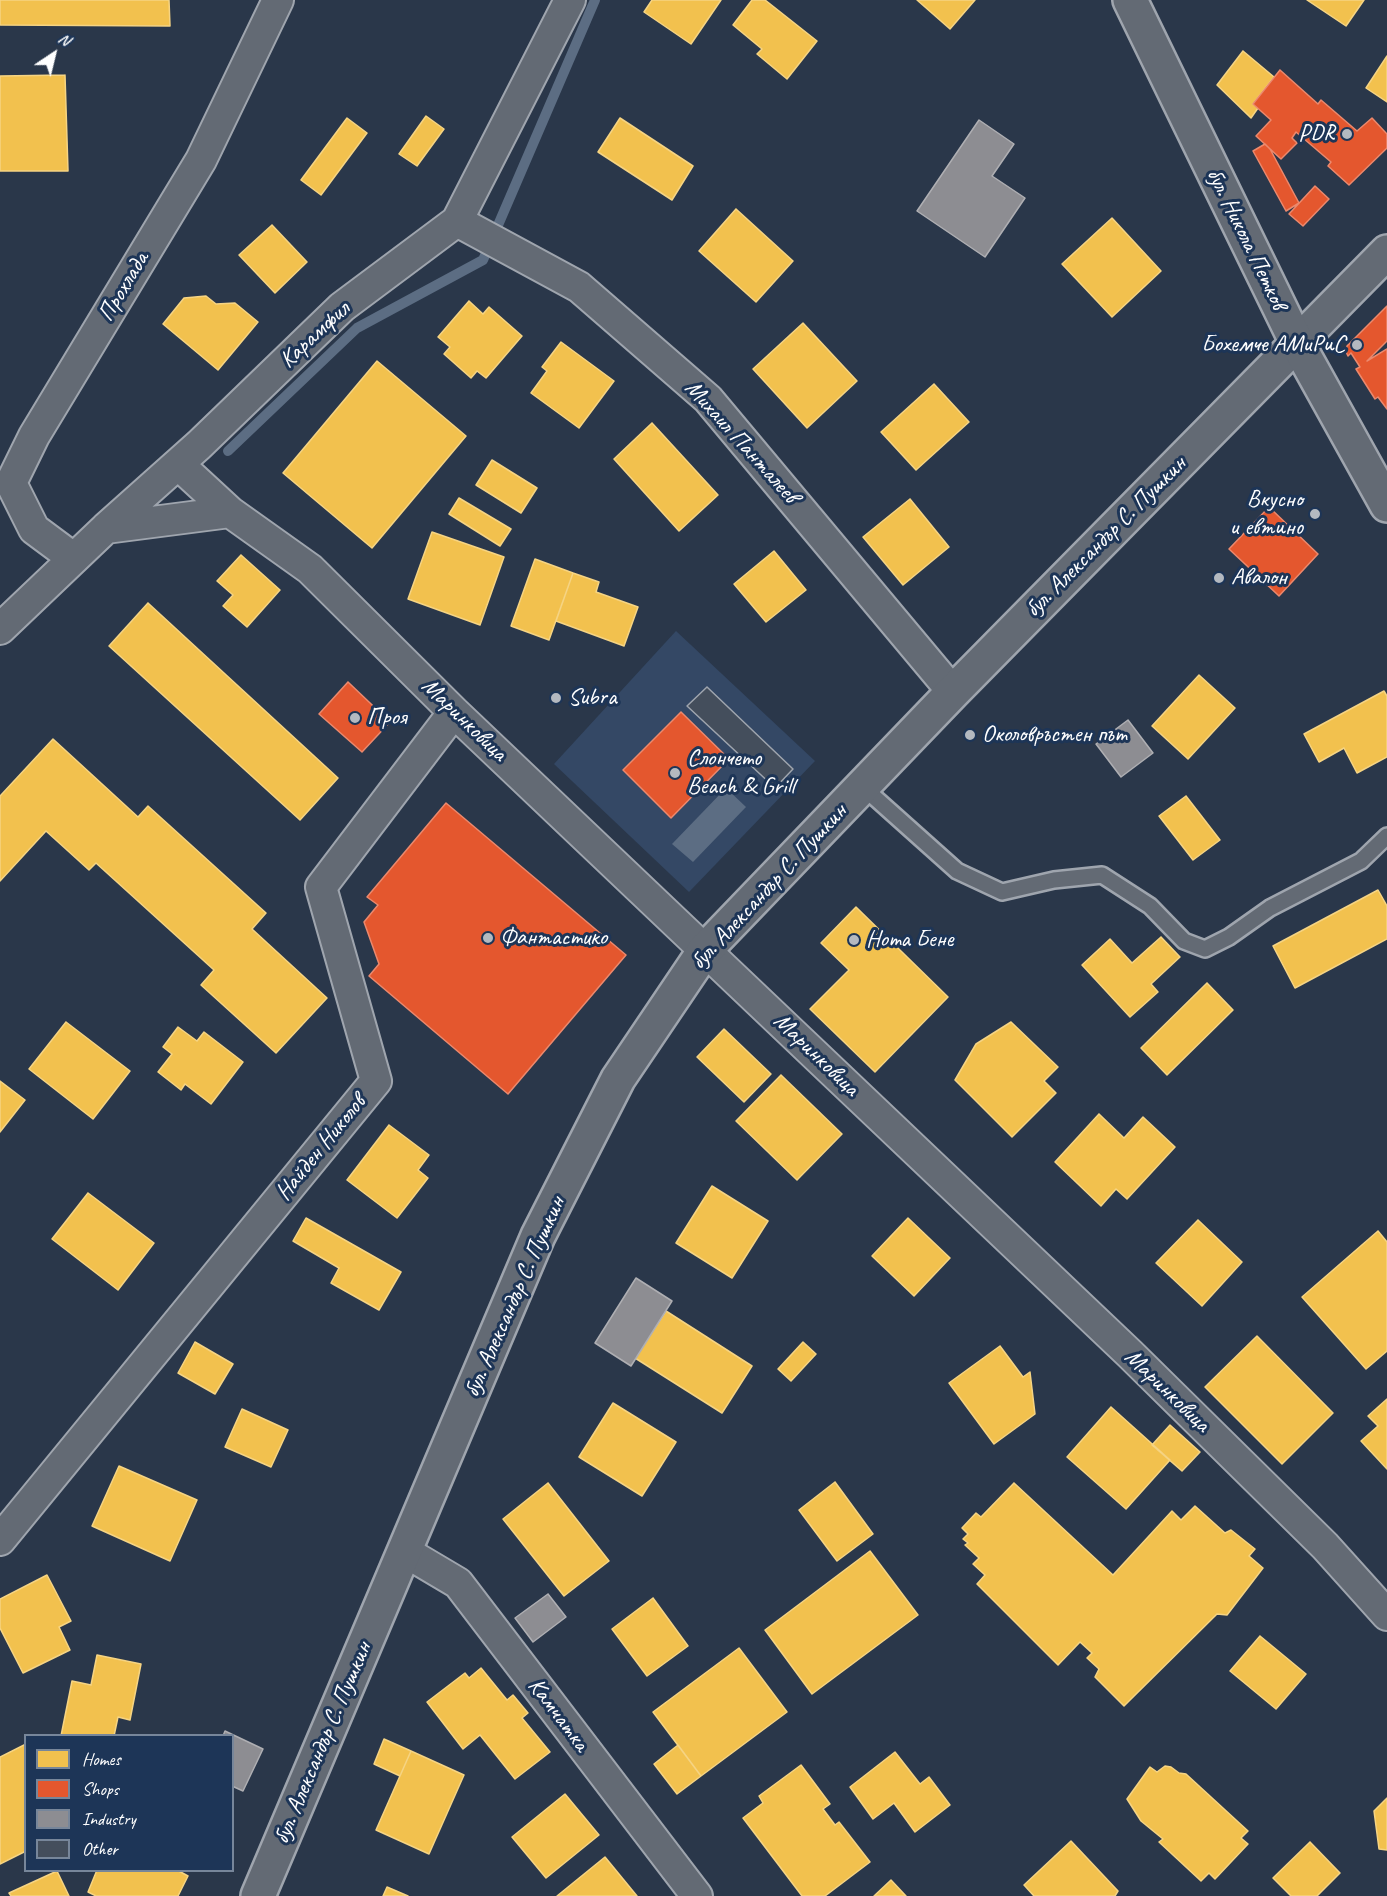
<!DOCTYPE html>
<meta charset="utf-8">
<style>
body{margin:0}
#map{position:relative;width:1387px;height:1896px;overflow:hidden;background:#2a374a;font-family:Caveat,sans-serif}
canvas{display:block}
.legend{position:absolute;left:24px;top:1734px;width:210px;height:138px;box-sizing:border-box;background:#1d3557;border:2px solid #77869a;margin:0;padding:8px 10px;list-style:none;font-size:18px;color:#fff}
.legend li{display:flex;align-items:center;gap:12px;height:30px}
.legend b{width:30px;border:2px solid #77869a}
.north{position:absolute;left:24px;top:24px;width:60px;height:60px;-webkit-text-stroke:4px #1d3557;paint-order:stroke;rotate:35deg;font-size:16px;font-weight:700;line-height:24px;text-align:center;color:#fff}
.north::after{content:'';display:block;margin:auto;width:21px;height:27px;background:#fff;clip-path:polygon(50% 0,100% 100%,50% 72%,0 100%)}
</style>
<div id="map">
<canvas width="1387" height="1896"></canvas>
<ul class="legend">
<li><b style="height:16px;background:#f2c14e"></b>Homes</li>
<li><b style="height:16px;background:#e4572e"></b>Shops</li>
<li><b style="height:16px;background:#8d8d92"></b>Industry</li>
<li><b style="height:16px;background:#444e5c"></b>Other</li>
</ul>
<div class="north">N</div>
</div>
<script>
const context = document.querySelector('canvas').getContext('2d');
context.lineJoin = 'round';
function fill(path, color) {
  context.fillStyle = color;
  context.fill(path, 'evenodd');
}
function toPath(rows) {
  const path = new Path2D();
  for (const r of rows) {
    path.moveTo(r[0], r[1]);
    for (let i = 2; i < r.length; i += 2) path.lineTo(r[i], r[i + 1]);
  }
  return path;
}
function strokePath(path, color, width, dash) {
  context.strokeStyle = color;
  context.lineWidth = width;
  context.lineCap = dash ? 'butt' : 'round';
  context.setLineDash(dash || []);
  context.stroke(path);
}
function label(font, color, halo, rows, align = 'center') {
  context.font = font + ' Caveat,sans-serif';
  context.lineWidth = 6;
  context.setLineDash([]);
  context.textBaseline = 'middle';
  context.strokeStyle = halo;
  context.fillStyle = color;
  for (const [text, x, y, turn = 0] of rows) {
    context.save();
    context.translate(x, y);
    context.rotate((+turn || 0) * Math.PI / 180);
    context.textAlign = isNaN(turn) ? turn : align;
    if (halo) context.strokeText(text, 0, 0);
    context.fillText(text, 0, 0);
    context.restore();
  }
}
fill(toPath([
 [676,631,815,761,689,892,554,764]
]), '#344865');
fill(toPath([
 [726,788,746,807,693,862,672,844]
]), '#5c6d83');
const homes = toPath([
 [0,0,169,0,170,26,0,25,0,0],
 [652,0,721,0,691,44,644,12,652,0],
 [752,0,765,0,817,41,787,79,757,54,762,49,733,25,752,0],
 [917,0,975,0,950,29,917,0],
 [1307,0,1364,0,1346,26,1307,0],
 [1243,51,1274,77,1253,104,1258,108,1251,118,1217,85,1243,51],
 [1387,56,1387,102,1366,88,1387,56],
 [65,75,68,171,0,171,0,76,65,75],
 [426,116,444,129,417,166,399,154,426,116],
 [347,118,367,133,321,195,301,180,347,118],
 [620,118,693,166,672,200,598,152,620,118],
 [736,209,793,261,756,302,699,251,736,209],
 [1112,218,1161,271,1112,317,1062,264,1112,218],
 [272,225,307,262,275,293,239,255,272,225],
 [206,296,216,304,235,303,258,322,218,370,163,324,184,298,206,296],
 [469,301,483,314,489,307,522,336,486,378,477,371,471,378,444,354,450,347,438,337,469,301],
 [803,323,857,381,807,428,753,369,803,323],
 [561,342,614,381,579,428,531,393,547,371,542,367,561,342],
 [377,361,466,436,372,548,283,473,377,361],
 [934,384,969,422,916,470,881,432,934,384],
 [652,423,718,495,679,531,614,459,652,423],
 [492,460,537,488,521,513,476,485,492,460],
 [459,498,511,529,500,546,449,514,459,498],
 [910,499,949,547,903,585,863,537,910,499],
 [432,532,504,557,480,625,408,599,432,532],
 [774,551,806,590,766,622,734,584,774,551],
 [241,555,280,590,247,627,223,606,233,595,217,581,241,555],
 [535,559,573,573,549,640,511,626,535,559],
 [573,573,599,582,596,592,638,607,624,646,556,621,573,573],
 [148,603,338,778,300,820,109,646,148,603],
 [1199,675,1235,708,1188,759,1152,726,1199,675],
 [1384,691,1387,696,1387,757,1357,773,1344,748,1319,762,1304,734,1384,691],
 [53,739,138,817,148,806,266,913,252,929,327,998,276,1053,201,985,214,970,96,863,89,870,46,831,0,881,0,796,53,739],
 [1186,796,1220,840,1193,860,1159,816,1186,796],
 [1378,890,1387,906,1387,939,1295,988,1273,946,1378,890],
 [856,907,948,997,875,1072,810,1009,849,970,821,943,856,907],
 [1161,937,1180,957,1151,984,1158,992,1130,1017,1082,965,1110,939,1132,963,1161,937],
 [1207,983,1233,1010,1167,1075,1141,1048,1207,983],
 [66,1022,130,1071,93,1119,29,1069,66,1022],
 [1011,1022,1058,1067,1044,1081,1056,1093,1012,1137,955,1080,976,1044,1011,1022],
 [178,1027,197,1041,204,1032,243,1062,211,1104,185,1084,181,1090,158,1072,172,1054,163,1047,178,1027],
 [724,1029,771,1074,744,1102,697,1057,724,1029],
 [781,1075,842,1134,797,1180,736,1121,781,1075],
 [0,1081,25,1100,0,1132,0,1081],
 [1099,1114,1124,1138,1143,1117,1175,1147,1127,1199,1116,1189,1101,1206,1055,1162,1099,1114],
 [389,1125,429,1155,418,1170,428,1178,397,1218,347,1180,389,1125],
 [712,1186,768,1221,732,1278,676,1243,712,1186],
 [88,1193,154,1243,118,1290,52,1239,88,1193],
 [306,1218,401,1272,379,1310,331,1283,339,1268,293,1241,306,1218],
 [908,1218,950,1258,914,1296,872,1256,908,1218],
 [1198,1220,1242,1262,1202,1306,1156,1263,1198,1220],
 [1378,1231,1387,1242,1387,1351,1366,1369,1302,1297,1378,1231],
 [666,1311,752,1366,722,1413,635,1358,666,1311],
 [1257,1336,1333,1413,1282,1464,1205,1387,1257,1336],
 [195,1342,233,1364,215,1394,178,1373,195,1342],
 [803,1342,816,1354,791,1381,778,1369,803,1342],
 [1000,1346,1023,1377,1030,1372,1035,1414,994,1444,949,1383,1000,1346],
 [1387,1399,1387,1469,1361,1441,1378,1426,1368,1416,1387,1399],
 [613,1403,676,1442,642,1496,579,1457,613,1403],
 [1111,1407,1170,1460,1126,1509,1067,1457,1111,1407],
 [242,1409,288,1430,271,1467,225,1447,242,1409],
 [1170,1425,1200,1452,1182,1471,1152,1445,1170,1425],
 [119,1466,197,1500,170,1561,92,1526,119,1466],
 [835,1482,873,1534,837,1561,799,1510,835,1482],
 [548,1483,609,1561,564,1596,503,1519,548,1483],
 [1014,1483,1113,1575,1172,1511,1181,1520,1195,1506,1225,1533,1231,1530,1255,1549,1249,1556,1263,1568,1227,1615,1217,1614,1124,1706,1095,1677,1099,1669,1087,1658,1092,1653,1080,1642,1058,1665,977,1584,985,1575,973,1564,979,1558,965,1545,968,1543,963,1539,968,1534,962,1528,976,1513,981,1517,1014,1483],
 [870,1551,918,1615,812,1694,765,1630,870,1551],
 [47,1575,71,1621,59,1627,70,1650,23,1673,0,1628,0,1599,47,1575],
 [653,1598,688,1646,647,1676,612,1629,653,1598],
 [1260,1636,1306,1674,1276,1709,1230,1671,1260,1636],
 [739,1648,787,1712,701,1776,653,1712,739,1648],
 [97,1655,141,1664,130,1720,118,1717,114,1736,61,1736,72,1681,91,1685,97,1655],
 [481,1668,507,1700,513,1695,528,1713,522,1718,550,1752,515,1779,480,1735,463,1749,427,1702,465,1673,469,1678,481,1668],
 [384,1739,411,1751,400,1776,374,1764,384,1739],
 [26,1744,26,1851,0,1864,0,1757,26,1744],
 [678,1745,701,1776,677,1794,654,1764,678,1745],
 [411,1751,464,1775,429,1854,376,1830,411,1751],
 [895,1752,920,1784,929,1777,950,1805,915,1832,894,1803,873,1819,850,1787,895,1752],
 [801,1765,830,1804,823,1809,835,1825,839,1822,870,1862,825,1896,802,1896,743,1818,763,1803,759,1796,801,1765],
 [1165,1766,1171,1767,1179,1773,1186,1774,1248,1831,1241,1838,1248,1844,1215,1879,1209,1873,1201,1881,1159,1842,1163,1839,1141,1821,1127,1799,1150,1767,1157,1772,1165,1766],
 [565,1794,599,1835,546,1878,512,1837,565,1794],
 [1387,1798,1387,1850,1379,1849,1374,1811,1387,1798],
 [1071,1841,1118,1891,1115,1896,1034,1896,1024,1885,1071,1841],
 [1310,1842,1340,1873,1317,1896,1291,1896,1273,1878,1310,1842],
 [605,1857,637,1896,557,1896,605,1857],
 [97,1870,177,1870,188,1876,178,1896,96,1896,88,1892,97,1870],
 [57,1871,69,1896,11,1896,9,1893,57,1871],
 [891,1880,906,1896,874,1896,891,1880],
 [387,1887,408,1896,383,1896,387,1887]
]);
fill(homes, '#f2c14e');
strokePath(homes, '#f6d483', 1.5);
const shops = toPath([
 [1280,70,1318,104,1321,100,1357,131,1372,118,1387,134,1387,148,1349,185,1328,166,1331,162,1296,132,1292,138,1297,143,1281,159,1256,136,1271,120,1253,104,1280,70],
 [1265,144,1270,149,1299,203,1286,211,1253,151,1265,144],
 [1315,186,1329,199,1303,226,1289,214,1315,186],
 [1387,306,1387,341,1367,361,1387,349,1387,409,1378,397,1375,399,1356,369,1360,367,1351,353,1348,356,1346,352,1347,346,1387,306],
 [1269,507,1318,554,1279,596,1229,549,1269,507],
 [348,682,390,722,362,752,319,714,348,682],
 [681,712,729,759,671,818,623,770,681,712],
 [446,803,626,955,508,1094,369,976,379,964,364,922,378,905,367,897,446,803]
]);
fill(shops, '#e4572e');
strokePath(shops, '#ec896d', 1.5);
const industry = toPath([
 [979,120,1014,144,992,176,1025,198,985,257,917,211,979,120],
 [1128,720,1153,753,1121,777,1096,744,1128,720],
 [636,1278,672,1301,631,1366,595,1343,636,1278],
 [548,1594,566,1617,533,1642,515,1618,548,1594],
 [225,1731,263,1749,243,1791,232,1786,232,1736,223,1736,225,1731]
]);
fill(industry, '#8d8d92');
strokePath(industry, '#afafb3', 1.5);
strokePath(toPath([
 [228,451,357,328,483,260,595,0]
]), '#5c6d83', 10);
const building = toPath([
 [707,687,793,769,775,788,687,706,707,687]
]);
fill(building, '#444e5c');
strokePath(building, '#9fa5ae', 1.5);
const service = toPath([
 [863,787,957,871,1002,892,1054,880,1102,875,1150,906,1184,941,1205,949,1229,937,1270,908,1361,861,1387,836]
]);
const minor = toPath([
 [457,221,579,287,708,399,953,692],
 [178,464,230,512],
 [106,528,230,512,310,569,454,712,1130,1354,1325,1546,1387,1615],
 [73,558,34,529,11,483,34,436,201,160,278,0],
 [0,629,106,528,199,445,342,307,457,221,570,0],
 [0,1540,376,1081,321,887,454,712],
 [404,1551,458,1583,697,1896]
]);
const secondary = toPath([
 [258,1896,538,1236,618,1079,705,950,953,692,1387,252]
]);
const trunk = toPath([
 [1130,0,1297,343,1387,505]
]);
strokePath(service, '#9fa5ae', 20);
strokePath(minor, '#9fa5ae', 34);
strokePath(secondary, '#9fa5ae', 38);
strokePath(trunk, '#9fa5ae', 38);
strokePath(service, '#636a74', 15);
strokePath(minor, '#636a74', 30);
strokePath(secondary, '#636a74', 33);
strokePath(trunk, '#636a74', 33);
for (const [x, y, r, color] of [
 [1347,134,6,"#b4b9c0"],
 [1357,345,6,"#b4b9c0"],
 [1315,514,6,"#b4b9c0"],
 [1219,578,6,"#b4b9c0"],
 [556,698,6,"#b4b9c0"],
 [355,718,6,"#b4b9c0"],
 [970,735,6,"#b4b9c0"],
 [675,773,6,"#b4b9c0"],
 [488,938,6,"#b4b9c0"],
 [854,940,6,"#b4b9c0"]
]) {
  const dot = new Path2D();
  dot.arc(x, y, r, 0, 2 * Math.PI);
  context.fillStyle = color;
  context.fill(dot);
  strokePath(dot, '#1d3557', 2);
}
label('24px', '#fff', '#1d3557', [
 ["PDR",1335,134,"right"],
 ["Бохемче АМиРиС",1345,345,"right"],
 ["Вкусно",1303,500,"right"],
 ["и евтино",1303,528,"right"],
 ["Авалон",1231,578],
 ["Subra",568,698],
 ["Проя",367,718],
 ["Околовръстен път",982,735],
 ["Слончето",687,759],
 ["Beach & Grill",687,787],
 ["Фантастико",500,938],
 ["Нота Бене",866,940]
], 'left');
label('24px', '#fff', '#1d3557', [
 ["бул. Никола Петков",1246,239,64],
 ["Прохлада",124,287,-59],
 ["Карамфил",315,335,-43],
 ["Михаил Панталеев",741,442,48],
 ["бул. Александър С. Пушкин",1106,537,-45],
 ["Маринковица",464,720,44],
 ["бул. Александър С. Пушкин",769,887,-47],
 ["Маринковица",816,1055,44],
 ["Найден Николов",321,1148,-51],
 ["бул. Александър С. Пушкин",515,1297,-66],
 ["Маринковица",1167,1391,44],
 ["Камчатка",558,1715,53],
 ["бул. Александър С. Пушкин",323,1743,-67]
]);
</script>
